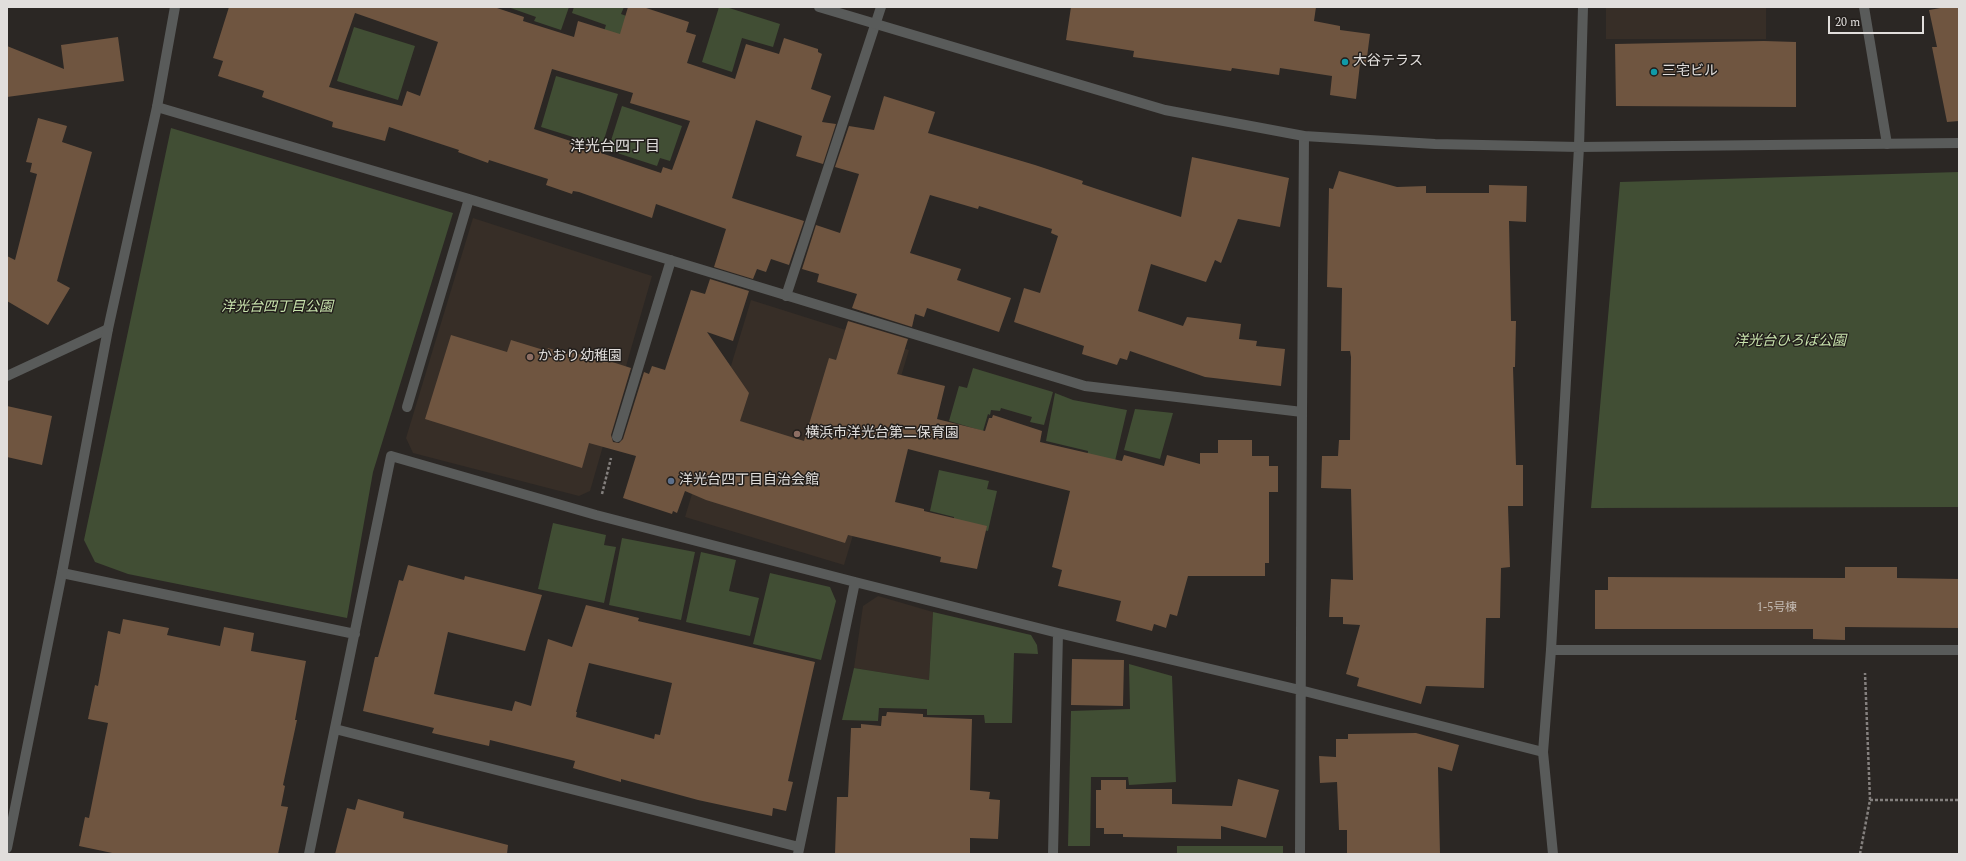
<!DOCTYPE html>
<meta charset="utf-8">
<style>
body{margin:0}
#map{position:relative;width:1966px;height:861px;overflow:hidden;background:#2b2724;font-family:Spectral,serif}
canvas{display:block}
.frame{position:absolute;inset:0;border:8px solid #e1dedc;pointer-events:none}
.scale{position:absolute;left:1828px;top:16px;width:96px;height:18px;box-sizing:border-box;border:2px solid #e1dedc;border-top:0;padding-left:5px;font-size:12px;line-height:14px;white-space:nowrap;color:#e1dedc;-webkit-text-stroke:3px #221e1b;paint-order:stroke}
</style>
<div id="map">
<canvas width="1966" height="861"></canvas>
<div class="frame"></div>
<div class="scale">20 m</div>
</div>
<script>
const context = document.querySelector('canvas').getContext('2d');
context.lineJoin = 'round';
function fill(path, color) {
  context.fillStyle = color;
  context.fill(path, 'evenodd');
}
function toPath(rows) {
  const path = new Path2D();
  for (const r of rows) {
    path.moveTo(r[0], r[1]);
    for (let i = 2; i < r.length; i += 2) path.lineTo(r[i], r[i + 1]);
  }
  return path;
}
function strokePath(path, color, width, dash) {
  context.strokeStyle = color;
  context.lineWidth = width;
  context.lineCap = dash ? 'butt' : 'round';
  context.setLineDash(dash || []);
  context.stroke(path);
}
function label(font, color, halo, rows, align = 'center') {
  context.font = font + ' Spectral,"Noto Sans JP",serif';
  context.lineWidth = 3;
  context.setLineDash([]);
  context.textBaseline = 'middle';
  context.strokeStyle = halo;
  context.fillStyle = color;
  for (const [text, x, y, turn = 0] of rows) {
    context.save();
    context.translate(x, y);
    context.rotate((+turn || 0) * Math.PI / 180);
    context.textAlign = isNaN(turn) ? turn : align;
    if (halo) context.strokeText(text, 0, 0);
    context.fillText(text, 0, 0);
    context.restore();
  }
}
fill(toPath([
 [1606,7,1766,7,1766,39,1606,39],
 [473,218,652,276,590,491,579,496,413,453,406,438],
 [751,300,909,350,844,565,685,517],
 [878,596,933,612,929,680,854,668,863,606]
]), '#372e27');
fill(toPath([
 [508,7,569,7,561,30,534,21,536,17],
 [574,7,624,7,621,14,640,21,631,49,602,38,606,25,572,13],
 [719,7,726,7,780,24,773,47,742,38,732,72,702,62],
 [354,27,415,46,398,100,337,81],
 [556,76,618,94,602,146,541,127],
 [622,106,682,126,670,161,660,158,657,166,608,150],
 [171,128,453,213,373,472,347,618,128,574,95,562,84,540],
 [1959,172,1959,507,1591,508,1620,182],
 [973,368,1053,392,1044,425,1030,422,1032,417,1001,408,1000,411,991,410,990,415,988,414,983,431,949,421,959,386,967,388],
 [1055,393,1073,400,1127,410,1115,461,1087,457,1088,451,1046,441],
 [1135,409,1173,413,1160,459,1124,450],
 [939,470,989,481,987,489,997,491,988,531,954,523,954,517,930,511],
 [553,523,606,535,604,545,616,547,604,603,538,589],
 [622,538,695,552,681,620,609,605],
 [701,552,736,560,729,591,759,598,750,636,686,622],
 [770,573,830,587,836,601,821,660,753,644],
 [933,612,1031,635,1037,645,1038,654,1014,653,1012,723,985,723,984,715,927,715,927,709,879,708,878,721,842,720,854,668,929,680],
 [1129,664,1172,676,1176,782,1129,785,1128,777,1091,777,1090,846,1068,846,1071,711,1130,709],
 [1177,846,1283,846,1283,854,1177,854]
]), '#414e34');
fill(toPath([
 [229,7,494,7,524,17,523,21,574,37,578,21,620,34,628,7,643,7,689,22,686,32,696,35,687,63,735,79,746,44,779,54,784,38,818,49,818,52,822,54,811,89,831,96,822,122,836,124,823,164,796,156,802,136,756,120,732,198,804,221,789,265,771,259,766,272,757,269,753,279,714,267,726,229,656,204,652,218,579,192,573,191,572,194,546,185,548,179,489,160,488,163,458,152,459,150,389,127,385,141,332,127,333,122,262,97,264,91,218,76,223,61,213,58],
 [355,13,438,42,420,96,407,91,402,106,329,87],
 [552,69,633,93,630,103,690,121,672,170,663,167,661,173,601,153,601,151,534,129],
 [1071,7,1316,7,1314,21,1340,26,1340,30,1370,34,1366,65,1360,64,1356,99,1330,95,1332,76,1280,68,1279,75,1232,68,1231,71,1133,57,1134,51,1066,40],
 [1946,7,1959,7,1959,121,1947,122,1932,47,1937,47,1929,10],
 [118,37,124,81,7,97,7,46,64,69,61,45],
 [1764,41,1796,42,1796,107,1616,106,1615,44],
 [884,96,935,112,928,133,1035,165,1083,181,1082,184,1181,217,1192,157,1289,178,1280,227,1238,219,1221,263,1215,260,1206,282,1151,264,1138,311,1183,326,1187,317,1241,324,1239,339,1257,341,1256,346,1285,349,1281,386,1205,377,1130,351,1127,360,1120,358,1117,365,1082,354,1084,346,1014,322,1024,288,1040,293,1058,236,1051,233,1052,229,979,206,978,209,930,195,910,253,961,269,957,280,1011,298,999,332,927,308,924,317,915,314,912,327,852,308,857,294,817,282,819,274,802,269,816,225,840,233,859,174,835,167,849,126,874,130],
 [38,118,67,126,62,142,92,152,57,281,70,288,48,325,7,301,7,256,15,260,37,174,30,172,32,163,26,162],
 [1339,171,1397,187,1426,186,1426,193,1489,193,1489,185,1527,186,1526,222,1509,221,1511,321,1516,321,1515,367,1513,367,1516,465,1523,465,1523,506,1508,506,1510,567,1501,568,1500,618,1486,618,1484,688,1426,686,1421,704,1357,686,1359,678,1346,674,1360,625,1343,624,1343,617,1329,617,1331,579,1353,580,1351,489,1321,488,1322,456,1338,456,1339,440,1350,440,1351,357,1350,351,1341,351,1342,288,1327,287,1329,188,1333,189],
 [710,279,749,291,733,341,707,332,749,393,740,421,804,441,829,358,836,360,848,321,908,339,897,374,945,386,937,419,985,431,989,418,992,418,993,415,1042,431,1040,442,1122,461,1124,455,1164,466,1167,455,1200,464,1200,453,1218,453,1218,440,1252,440,1252,456,1269,456,1269,466,1278,466,1278,492,1269,492,1269,563,1265,563,1265,576,1188,576,1177,616,1170,614,1166,628,1154,624,1152,631,1116,621,1121,601,1058,586,1062,570,1052,567,1070,491,908,449,895,502,924,509,924,511,987,526,977,569,940,562,941,557,848,535,845,543,706,500,685,491,677,513,673,511,672,514,623,498,636,456,589,443,582,468,425,419,451,335,507,352,511,340,547,351,548,348,567,354,568,351,605,362,606,360,631,368,611,435,613,442,619,443,623,439,644,372,649,374,652,366,665,370,691,290,705,294],
 [7,406,52,416,42,465,7,457],
 [408,565,464,580,465,576,542,595,525,651,448,632,434,694,512,711,515,701,531,706,548,639,572,647,586,605,639,618,638,621,815,662,788,781,793,782,786,811,773,808,772,816,698,800,621,779,621,782,573,768,575,761,490,740,489,746,432,733,434,728,363,711,375,657,378,657,399,580,403,581],
 [589,663,672,683,660,735,655,734,654,739,576,717,577,712,576,712],
 [1845,567,1897,567,1897,578,1959,579,1959,628,1845,627,1845,640,1813,639,1813,629,1595,629,1595,590,1608,590,1608,577,1845,578],
 [123,619,169,628,167,635,220,646,224,627,254,633,251,651,306,661,295,720,297,720,283,785,285,786,281,806,288,807,278,854,117,854,79,846,85,817,89,818,108,723,88,719,95,685,98,686,108,631,120,634],
 [1072,659,1124,660,1123,706,1071,705],
 [887,712,923,714,923,717,972,719,970,790,990,792,989,799,1000,800,998,839,970,838,970,854,835,854,837,797,848,797,851,728,861,728,861,724,881,726,882,716,886,716],
 [1416,733,1459,745,1452,771,1438,767,1440,854,1347,854,1347,830,1339,830,1337,782,1320,783,1319,756,1336,757,1336,739,1348,739,1348,734],
 [1238,779,1279,790,1266,838,1221,826,1221,839,1123,837,1123,834,1104,834,1104,828,1096,828,1096,790,1101,790,1101,780,1126,780,1126,789,1172,789,1172,804,1232,806],
 [358,799,404,812,403,818,508,845,507,854,335,854,347,808,355,810]
]), '#6f5540');
strokePath(toPath([
 [602,494,611,458],
 [1870,800,1959,800],
 [1860,854,1870,800,1865,673]
]), '#84807e', 2.5, [3, 2]);
strokePath(toPath([
 [1551,650,1959,650]
]), '#595b5a', 10);
strokePath(toPath([
 [1864,7,1887,144],
 [157,107,469,199,1085,386,1302,412,1300,854],
 [1579,147,1583,7],
 [786,296,881,7],
 [7,376,108,329],
 [407,407,469,199],
 [1302,412,1304,136],
 [617,437,671,260],
 [62,573,355,634],
 [335,729,799,847],
 [309,854,391,456,596,515,855,582],
 [798,854,855,582,1058,633,1300,690,1543,752],
 [1053,854,1058,633]
]), '#595b5a', 10);
strokePath(toPath([
 [819,7,1165,110,1304,136,1435,144,1579,147,1959,143],
 [7,848,62,573,108,329,157,107,175,7],
 [1553,854,1543,752,1551,650,1579,147]
]), '#595b5a', 10);
for (const [x, y, r, color] of [
 [1345,62,4,"#0f9aa8"],
 [1654,72,4,"#0f9aa8"],
 [530,357,4,"#8d6e63"],
 [797,434,4,"#8d6e63"],
 [671,481,4,"#5c6f8a"]
]) {
  const dot = new Path2D();
  dot.arc(x, y, r, 0, 2 * Math.PI);
  context.fillStyle = color;
  context.fill(dot);
  strokePath(dot, '#221e1b', 1.5);
}
label('12px', '#c4bcb5', null, [
 ["1-5号棟",1777,609]
]);
label('14px', '#e1dedc', '#221e1b', [
 ["大谷テラス",1353,62],
 ["三宅ビル",1662,72],
 ["かおり幼稚園",538,357],
 ["横浜市洋光台第二保育園",805,434],
 ["洋光台四丁目自治会館",679,481]
], 'left');
label('italic 14px', '#c8e3ad', '#221e1b', [
 ["洋光台四丁目公園",277,308],
 ["洋光台ひろば公園",1790,342]
]);
label('15px', '#e1dedc', '#221e1b', [
 ["洋光台四丁目",615,148]
]);
</script>
